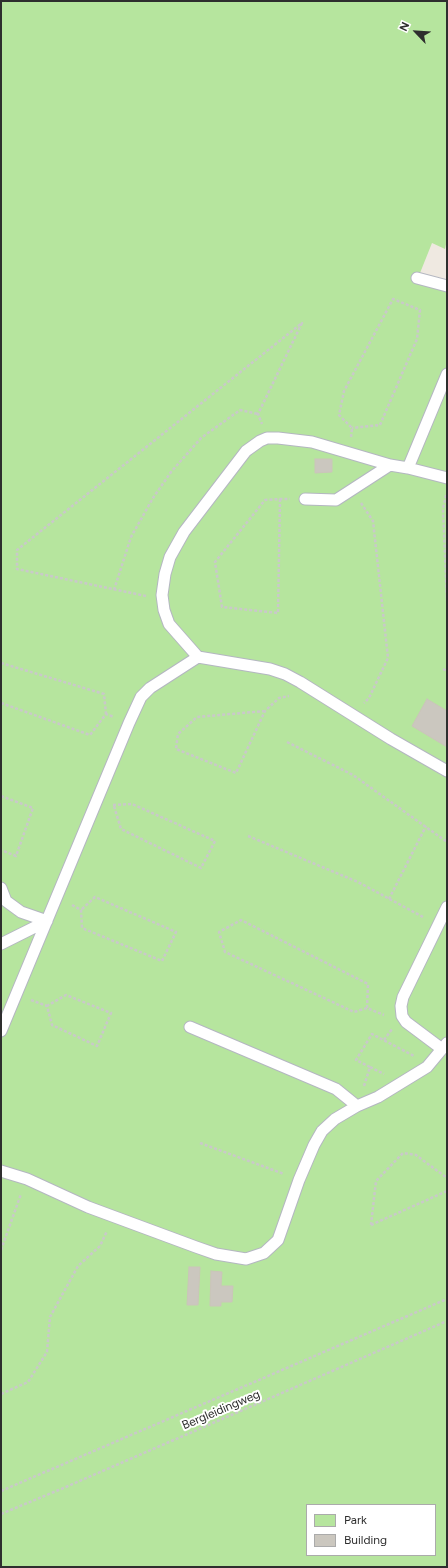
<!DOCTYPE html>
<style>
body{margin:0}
#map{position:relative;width:448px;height:1568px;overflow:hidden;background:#efe9e1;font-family:Figtree,sans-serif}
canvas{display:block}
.frame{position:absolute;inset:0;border:2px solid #2e2e2e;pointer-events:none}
.legend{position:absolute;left:306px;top:1504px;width:130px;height:52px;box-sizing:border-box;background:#fff;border:1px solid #ababab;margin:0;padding:5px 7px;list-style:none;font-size:12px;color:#2e2e2e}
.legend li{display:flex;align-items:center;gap:8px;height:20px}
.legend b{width:20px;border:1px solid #ababab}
.north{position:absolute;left:396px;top:12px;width:40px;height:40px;-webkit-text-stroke:3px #fff;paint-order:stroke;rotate:295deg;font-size:11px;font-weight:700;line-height:16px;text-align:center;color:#2e2e2e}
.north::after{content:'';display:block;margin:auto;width:14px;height:18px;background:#2e2e2e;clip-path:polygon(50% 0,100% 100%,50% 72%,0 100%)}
</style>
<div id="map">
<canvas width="448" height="1568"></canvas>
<div class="frame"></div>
<ul class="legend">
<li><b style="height:11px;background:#b6e59e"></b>Park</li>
<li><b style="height:11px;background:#cbc7bf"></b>Building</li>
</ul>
<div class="north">N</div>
</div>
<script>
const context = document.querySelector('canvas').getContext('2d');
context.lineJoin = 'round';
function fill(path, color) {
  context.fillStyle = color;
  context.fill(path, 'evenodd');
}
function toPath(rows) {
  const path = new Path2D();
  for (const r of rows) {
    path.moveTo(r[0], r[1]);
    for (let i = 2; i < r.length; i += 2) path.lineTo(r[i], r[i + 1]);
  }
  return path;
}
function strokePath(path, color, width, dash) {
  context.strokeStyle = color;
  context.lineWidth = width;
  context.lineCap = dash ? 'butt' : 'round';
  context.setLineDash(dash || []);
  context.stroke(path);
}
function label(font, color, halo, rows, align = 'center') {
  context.font = font + ' Figtree,sans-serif';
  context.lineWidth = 4;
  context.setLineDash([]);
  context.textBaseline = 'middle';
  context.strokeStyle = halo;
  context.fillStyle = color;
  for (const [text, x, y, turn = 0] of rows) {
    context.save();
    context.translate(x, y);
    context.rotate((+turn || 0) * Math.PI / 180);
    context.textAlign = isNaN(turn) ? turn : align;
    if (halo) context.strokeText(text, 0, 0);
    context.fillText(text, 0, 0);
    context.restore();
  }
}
fill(toPath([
 [1,1,447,1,447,240,445,249,432,243,420,273,447,281,447,1567,1,1567],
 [307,1505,435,1505,435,1555,307,1555]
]), '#b6e59e');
const building = toPath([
 [315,459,332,459,332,472,315,473,315,459],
 [427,699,447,711,447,747,412,726,427,699],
 [189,1267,200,1267,198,1305,187,1305,189,1267],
 [211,1271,222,1272,221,1286,233,1286,232,1302,221,1302,221,1306,210,1306,211,1271]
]);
fill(building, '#cbc7bf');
strokePath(building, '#cbc5ba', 1);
const service = toPath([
 [417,278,447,286],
 [408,468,447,374],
 [305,499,336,500,390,465,408,468,447,478],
 [198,657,169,624,164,610,162,595,165,574,170,557,184,532,246,451,260,441,267,438,278,438,312,442,390,465],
 [1,888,6,901,21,912,47,921],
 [447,907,403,997,401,1006,402,1016,406,1022,442,1049,447,1043],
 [1,944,47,921],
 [190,1027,336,1089,357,1106],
 [1,1031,129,723,141,697,150,688,198,657,270,669,285,674,300,682,391,739,447,771],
 [1,1171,27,1179,88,1207,196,1247,216,1254,246,1259,264,1253,278,1240,299,1180,314,1145,322,1131,335,1119,357,1106,378,1097,427,1067,442,1049]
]);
strokePath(service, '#b4b7c1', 13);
strokePath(toPath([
 [351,437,352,428,339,415,344,391,393,299,420,310,417,339,380,425,352,428],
 [446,495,443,509,447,601],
 [280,499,278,613,222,607,215,562,265,500,280,499,290,499],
 [361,503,373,521,388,658,369,698,364,703],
 [114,590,131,537,153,498,171,472,201,438,240,410,258,414],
 [146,596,17,569,17,550,302,323,258,414,262,424],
 [1,663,104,694,106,714],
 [443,669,447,671],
 [1,703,90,735,106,714,114,717],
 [265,711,197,717,178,734,176,749,236,773,265,711,279,698,289,696],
 [287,742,353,775,447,842],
 [1,796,33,808,16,856,1,850],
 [113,805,132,804,215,841,201,868,121,829,114,806],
 [248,836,358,882,423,917],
 [389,899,426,826],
 [72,905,81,910,82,928,162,961,176,932,95,897,81,910],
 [31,1000,47,1006,52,1025,97,1046,111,1013,66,995,47,1006],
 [367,1008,368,984,241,920,219,932,225,952,354,1012,367,1008,384,1015],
 [384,1040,392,1029],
 [370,1067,356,1060,372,1034,414,1056],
 [364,1086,370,1067,384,1074],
 [200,1143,284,1174],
 [371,1225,376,1181,403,1153,416,1155,447,1178],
 [371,1225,447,1191],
 [1,1250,21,1194],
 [1,1394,28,1382,47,1352,50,1317,78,1266,100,1246,107,1231],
 [1,1491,447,1299],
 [1,1514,66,1487,447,1321]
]), '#c9c9c9', 2.5, [3, 2]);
strokePath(service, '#fff', 11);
label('12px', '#2e2e2e', '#fff', [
 ["Bergleidingweg",221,1410,-23]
]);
</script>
